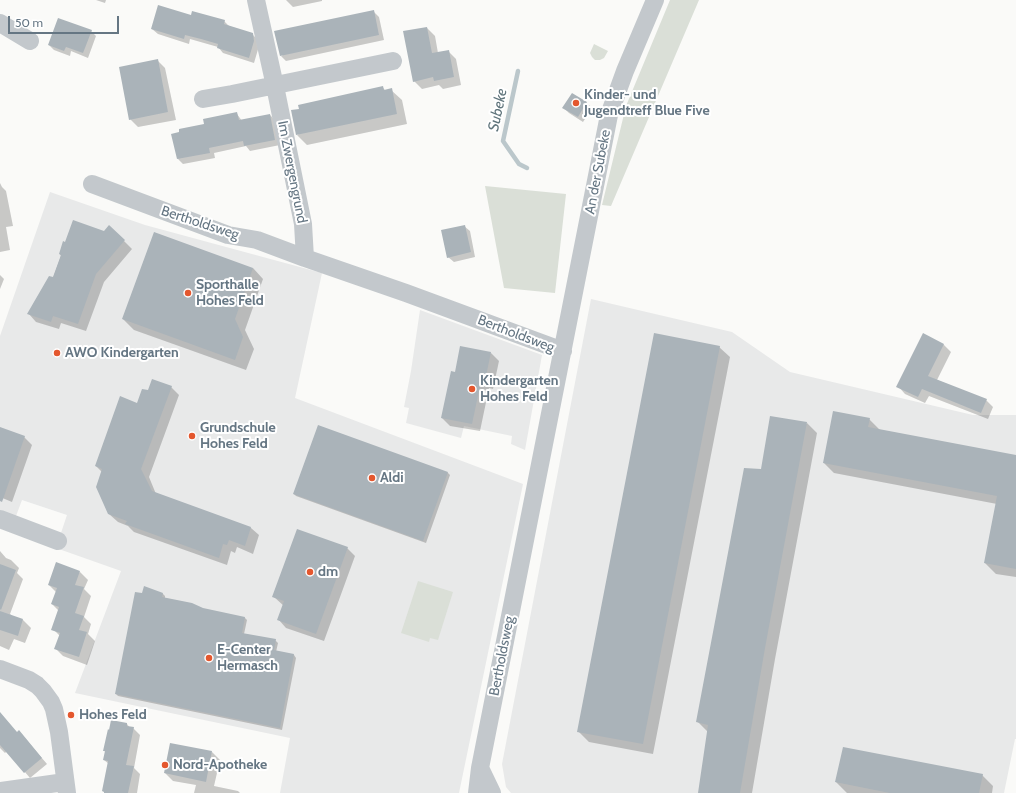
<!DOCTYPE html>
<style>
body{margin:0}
#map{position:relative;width:1016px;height:793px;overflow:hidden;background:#fafaf8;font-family:Cabin,sans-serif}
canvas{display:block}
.scale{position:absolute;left:8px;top:16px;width:111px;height:18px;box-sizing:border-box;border:2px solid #657683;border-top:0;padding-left:5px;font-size:12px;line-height:14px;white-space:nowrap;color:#657683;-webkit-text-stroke:3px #fff;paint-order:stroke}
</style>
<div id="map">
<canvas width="1016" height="793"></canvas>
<div class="scale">50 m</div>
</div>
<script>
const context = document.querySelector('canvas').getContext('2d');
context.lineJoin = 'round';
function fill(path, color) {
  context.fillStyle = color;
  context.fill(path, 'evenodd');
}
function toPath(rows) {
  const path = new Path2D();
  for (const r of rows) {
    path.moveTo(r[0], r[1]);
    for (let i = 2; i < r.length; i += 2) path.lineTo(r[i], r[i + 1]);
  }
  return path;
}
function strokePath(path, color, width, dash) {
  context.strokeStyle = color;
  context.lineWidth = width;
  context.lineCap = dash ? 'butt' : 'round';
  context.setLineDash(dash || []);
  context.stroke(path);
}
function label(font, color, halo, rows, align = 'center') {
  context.font = font + ' Cabin,sans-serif';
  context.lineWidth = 4;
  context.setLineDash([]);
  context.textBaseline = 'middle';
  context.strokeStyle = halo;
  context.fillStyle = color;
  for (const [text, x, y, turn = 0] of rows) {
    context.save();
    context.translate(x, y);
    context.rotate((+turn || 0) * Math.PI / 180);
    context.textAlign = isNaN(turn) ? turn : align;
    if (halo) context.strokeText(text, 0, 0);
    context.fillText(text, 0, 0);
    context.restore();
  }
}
fill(toPath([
 [50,192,145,225,322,273,295,398,523,484,459,793,280,793,290,738,75,693,121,571,56,548,67,515,22,500,16,516,0,511,0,336],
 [591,299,732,332,790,372,973,415,1016,415,1016,739,1015,739,1004,793,511,793,506,787,502,764],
 [420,310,542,355,525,450,511,444,512,436,464,426,461,438,406,423,409,408,404,407,411,371]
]), '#e8e9e9');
fill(toPath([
 [670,0,699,0,611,206,602,205,626,106],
 [594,44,608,51,604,58,600,60,595,60,592,57,590,53],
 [485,186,566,194,555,293,504,288],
 [418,581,453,592,438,640,430,638,429,642,401,633]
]), '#dadfd7');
fill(toPath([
 [96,0,106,0,105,3],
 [286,0,322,0,322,1,293,7],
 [373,11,379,17,384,40,286,61,281,56],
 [192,16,224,21,229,26,252,34,257,39,259,46,254,63,223,53,218,47,190,39,189,44,158,34,152,29],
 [427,28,435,36,438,53,448,51,456,59,461,85,443,89,439,85,422,89,414,81],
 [91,31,96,36,88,58,71,51,70,56,54,50,49,45],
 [157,60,165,68,176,120,138,127,130,119],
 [383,88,386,91,391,90,402,100,407,124,307,145,297,135],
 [572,94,587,103,592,108,583,122,569,113,564,108],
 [237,114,242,121,270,115,275,120,280,145,250,151,246,146,214,153,215,158,183,164,178,159,173,135],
 [0,183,2,187,6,191,13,226,6,227,10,250,0,252],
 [464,226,470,231,475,257,454,262,448,257],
 [124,241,132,249,104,282,86,331,61,323,59,329,36,322,29,314,53,278,61,256,60,254],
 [253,268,263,279,245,330,254,349,246,370,134,330,123,319],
 [0,275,4,279,0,289],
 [924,335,944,345,951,352,937,380,986,400,993,407,988,419,929,396,925,403,905,394,898,386],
 [719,347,730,357,653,754,589,742,578,731],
 [491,353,499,361,493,389,489,388,480,431,450,426,442,418,456,373],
 [171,387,179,395,149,477,156,494,251,528,259,535,253,554,237,547,235,553,231,551,227,565,134,532,128,526,118,522,109,514,102,472,96,466,138,404,148,391],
 [869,419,880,430,1016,456,1016,577,996,574,985,563,997,504,834,473,824,463],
 [807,423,817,433,775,659,752,793,699,793,708,732,698,722,761,470],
 [318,427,448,473,450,475,426,543,296,496,294,494],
 [0,428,24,437,32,445,12,502,0,497],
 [347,548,355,556,324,641,286,628,279,620,284,606,274,597],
 [0,551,6,558,11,560,19,568,17,573,23,579,10,614,13,617,23,620,31,628,25,643,14,639,9,650,0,646],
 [80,572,88,580,84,589,91,596,84,617,91,624,88,634,95,641,87,665,63,656,55,648,60,636,53,629,59,611,52,604,56,592,49,585],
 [145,588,163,594,165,596,165,599,203,609,245,618,247,620,244,634,275,640,278,643,276,652,294,655,296,658,282,730,118,696,116,694],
 [0,713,17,733,24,737,47,764,30,778,7,751,5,753,0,748],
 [127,724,130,728,133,728,140,735,134,768,140,774,137,793,105,793,109,764,104,760,106,752,104,751],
 [212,752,220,760,214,786,238,791,240,793,194,793,196,785,173,781,165,773],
 [982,775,993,786,992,793,847,793,836,782]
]), '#0003');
strokePath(toPath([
 [518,71,503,141,519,164,527,168]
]), '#bbc7cb', 4.5);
fill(toPath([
 [158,5,191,15,192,11,225,20,224,24,253,33,254,41,249,58,217,48,218,44,201,39,185,35,184,39,151,29],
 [374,10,379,35,280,56,274,31],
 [58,18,92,30,83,53,66,47,64,51,48,45],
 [427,27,432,53,449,50,454,77,434,81,433,77,413,82,403,31],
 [158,59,168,112,129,120,119,67],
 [383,86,384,90,392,88,397,114,296,135,291,110,299,109,298,105],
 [572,93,587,102,578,117,562,108],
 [237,112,239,120,270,114,275,140,244,146,243,141,209,148,210,153,177,159,171,134,179,132,179,129,204,124,203,119],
 [73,220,104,231,109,225,125,240,96,274,78,324,53,316,51,322,27,314,49,276,53,277,61,255,59,254,63,241,65,242],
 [465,225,471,252,447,258,441,230],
 [154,232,253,268,235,319,243,337,235,360,122,319],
 [654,333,720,346,643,744,577,732],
 [923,333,944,344,928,376,987,399,981,413,922,389,918,397,896,387],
 [460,346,491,352,485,381,481,381,472,424,441,418,451,371,455,372],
 [152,379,172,386,141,469,152,491,251,527,245,546,229,540,227,545,223,544,219,558,125,524,127,521,108,514,96,487,102,469,95,466,120,396,137,403,142,389,148,390],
 [833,411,870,418,868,427,1016,455,1016,569,984,563,997,496,823,463],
 [770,416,807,422,765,648,740,793,698,793,708,725,696,722,744,468,761,469],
 [318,425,448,472,423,541,293,494],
 [0,427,25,436,2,502,0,501],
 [297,529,348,547,316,634,277,620,284,601,272,597],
 [56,562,80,571,75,585,84,587,75,613,84,616,79,630,87,632,79,657,54,649,60,633,51,630,59,607,51,604,57,588,48,585],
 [0,564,16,570,1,610,0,609],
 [144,586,163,593,162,597,192,603,203,608,245,617,242,633,276,639,274,650,294,654,280,728,115,694,135,592,142,593],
 [0,611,23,619,18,636,0,630],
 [0,712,17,732,19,730,42,758,24,773,0,745],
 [111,720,127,723,127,726,134,727,126,765,134,766,128,793,104,793,104,792,102,791,108,761,103,760,105,751,103,751,108,729,109,730],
 [170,743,212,751,206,782,164,773],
 [843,747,983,774,979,793,890,793,835,782]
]), '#aab3b9');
strokePath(toPath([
 [256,0,275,86,303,224,305,258],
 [0,23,30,41],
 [203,99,232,94,393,61],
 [92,184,228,235,257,240,305,258,406,293,563,351],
 [0,519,58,541],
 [0,669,29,680,37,685,43,691,51,702,54,709,59,732,67,793],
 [480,768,492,793],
 [0,791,65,782],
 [477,793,480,768,609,115,625,71,655,0]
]), '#c3c8cc', 18);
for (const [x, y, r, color] of [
 [576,103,4,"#e4572e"],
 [188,293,4,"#e4572e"],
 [57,353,4,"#e4572e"],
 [472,389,4,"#e4572e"],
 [192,436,4,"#e4572e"],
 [372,478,4,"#e4572e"],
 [310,572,4,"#e4572e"],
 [209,658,4,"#e4572e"],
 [71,715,4,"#e4572e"],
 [165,765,4,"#e4572e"]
]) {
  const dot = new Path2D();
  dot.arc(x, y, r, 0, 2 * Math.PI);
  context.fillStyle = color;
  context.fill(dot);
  strokePath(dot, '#fff', 1.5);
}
label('bold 14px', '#657683', '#fff', [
 ["Kinder- und",584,95],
 ["Jugendtreff Blue Five",584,111],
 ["Sporthalle",196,285],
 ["Hohes Feld",196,301],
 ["AWO Kindergarten",65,353],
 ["Kindergarten",480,381],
 ["Hohes Feld",480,397],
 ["Grundschule",200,428],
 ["Hohes Feld",200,444],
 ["Aldi",380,478],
 ["dm",318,572],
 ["E-Center",217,650],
 ["Hermasch",217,666],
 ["Hohes Feld",79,715],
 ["Nord-Apotheke",173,765]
], 'left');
label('14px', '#657683', '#fff', [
 ["Im Zwergengrund",292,172,79],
 ["An der Subeke",598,172,-79],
 ["Bertholdsweg",200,223,18],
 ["Bertholdsweg",516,334,21],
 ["Bertholdsweg",502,656,-79]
]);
label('italic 15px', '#60757c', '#fff', [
 ["Subeke",498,110,-78]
]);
</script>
